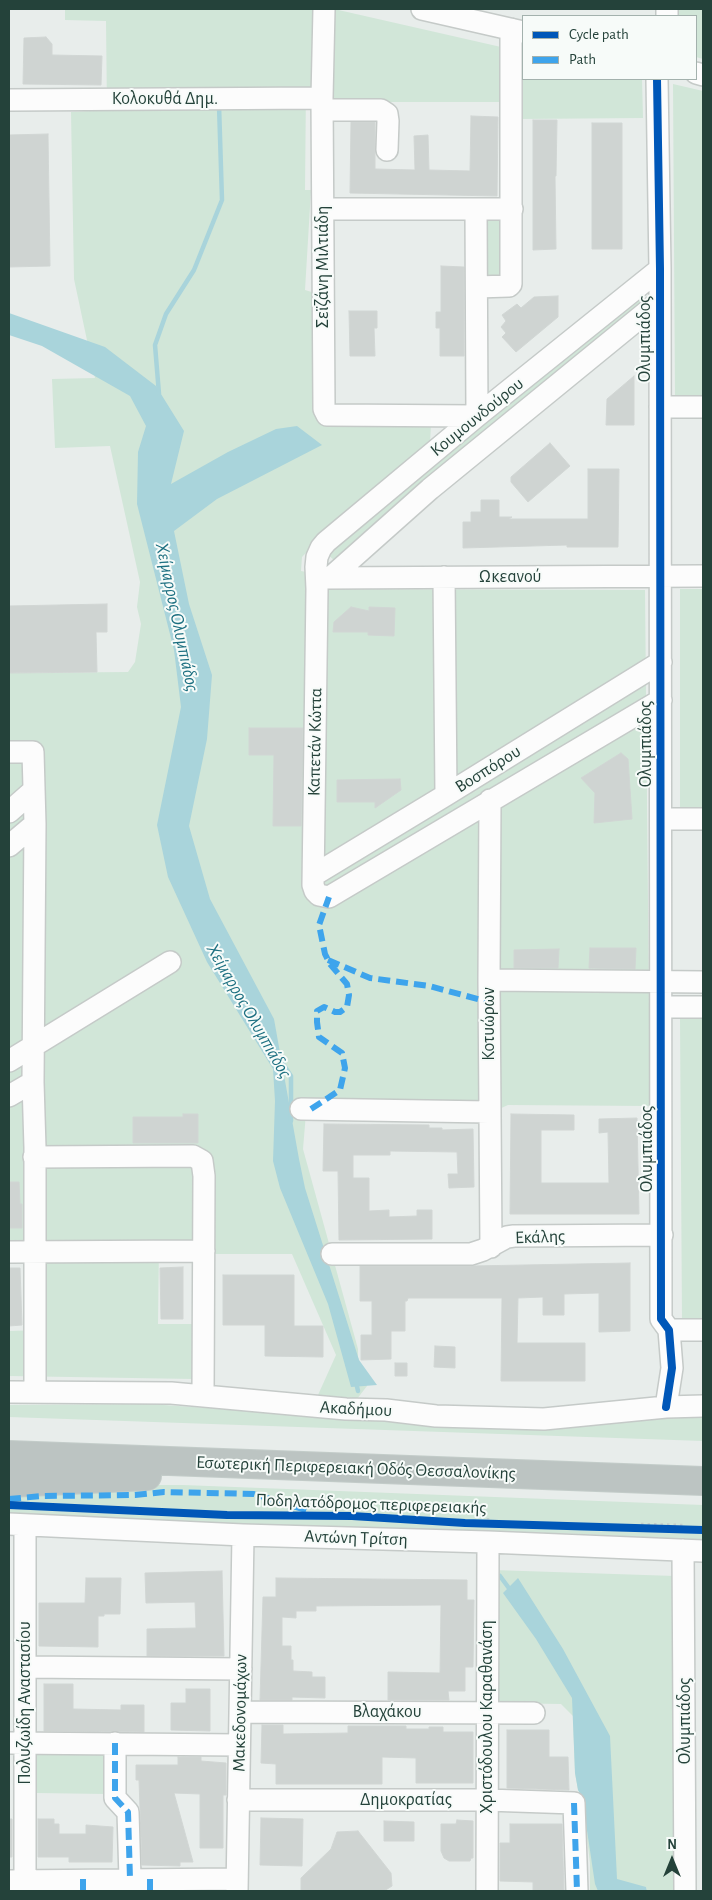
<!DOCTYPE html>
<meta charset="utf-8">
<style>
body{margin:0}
#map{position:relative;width:712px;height:1900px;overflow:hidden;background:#e8edeb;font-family:"Alegreya Sans",sans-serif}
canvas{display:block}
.frame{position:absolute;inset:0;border:10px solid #24423a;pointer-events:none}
.legend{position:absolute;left:522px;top:15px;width:175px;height:65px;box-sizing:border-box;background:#f7fbf9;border:1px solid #a3b1ad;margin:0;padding:6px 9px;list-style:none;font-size:15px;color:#24423a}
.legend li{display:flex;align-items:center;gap:10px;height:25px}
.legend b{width:25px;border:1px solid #a3b1ad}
.north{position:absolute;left:647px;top:1835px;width:50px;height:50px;-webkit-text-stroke:4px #f7fbf9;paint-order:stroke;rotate:0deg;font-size:14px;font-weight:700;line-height:20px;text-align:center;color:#24423a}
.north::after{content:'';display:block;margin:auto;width:18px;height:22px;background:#24423a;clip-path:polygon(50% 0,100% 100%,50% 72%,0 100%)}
</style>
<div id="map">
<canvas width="712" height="1900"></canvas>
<div class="frame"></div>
<ul class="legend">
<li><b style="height:6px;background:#0057b8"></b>Cycle path</li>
<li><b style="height:6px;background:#3ea4ec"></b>Path</li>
</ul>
<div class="north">N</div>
</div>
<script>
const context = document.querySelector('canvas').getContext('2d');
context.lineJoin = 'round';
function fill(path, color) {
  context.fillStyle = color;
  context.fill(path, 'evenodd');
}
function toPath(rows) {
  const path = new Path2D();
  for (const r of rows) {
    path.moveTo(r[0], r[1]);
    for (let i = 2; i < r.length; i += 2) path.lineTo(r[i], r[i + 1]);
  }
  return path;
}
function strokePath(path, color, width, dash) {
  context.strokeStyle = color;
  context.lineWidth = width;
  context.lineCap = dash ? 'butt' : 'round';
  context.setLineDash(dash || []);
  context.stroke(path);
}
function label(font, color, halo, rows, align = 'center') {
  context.font = font + ' "Alegreya Sans",sans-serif';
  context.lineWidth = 4;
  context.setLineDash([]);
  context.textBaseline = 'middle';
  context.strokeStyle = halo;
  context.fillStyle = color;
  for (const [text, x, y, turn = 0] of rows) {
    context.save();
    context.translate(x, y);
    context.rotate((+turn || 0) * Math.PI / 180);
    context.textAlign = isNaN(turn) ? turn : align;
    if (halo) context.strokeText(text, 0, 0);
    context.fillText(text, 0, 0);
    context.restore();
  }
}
fill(toPath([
 [65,9,334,9,523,52,523,79,642,79,643,118,519,119,518,102,334,102,333,87,306,87,305,190,311,190,305,290,315,293,318,423,431,423,430,445,322,536,302,557,301,571,306,572,308,589,645,590,650,1110,649,1106,508,1105,497,1110,307,1101,303,1149,358,1349,358,1357,367,1386,357,1399,354,1400,353,1398,318,1395,336,1355,292,1254,212,1254,159,1244,158,1324,193,1324,194,1379,9,1376,9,1331,40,1330,41,1244,9,1243,9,673,128,672,135,662,141,624,137,607,140,582,110,446,55,448,52,379,95,378,74,279,71,112,107,110,106,21,65,20],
 [678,9,703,9,703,59,696,57,696,16,678,16],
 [673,84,703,91,703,398,675,398],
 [487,215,506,215,506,282,488,282],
 [639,295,645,306,335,561,327,554],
 [680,589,703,589,703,807,680,807],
 [680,1018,703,1018,703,1322,682,1322],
 [149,1404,398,1421,703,1414,703,1441,9,1417,9,1405],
 [101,1485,183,1485,703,1505,703,1540,582,1534,9,1518,9,1487],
 [493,1570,675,1576,674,1891,647,1891,646,1887,641,1891,590,1891,590,1863,582,1797,578,1790,575,1773,573,1716,561,1704,495,1703],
 [37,1754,106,1754,105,1794,37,1793]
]), '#d1e6d8');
fill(toPath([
 [9,313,105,347,156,386,184,431,171,484,228,452,276,429,297,426,322,445,217,499,174,531,189,604,212,675,207,739,189,826,210,899,274,1019,299,1159,305,1188,359,1360,377,1385,351,1387,328,1304,280,1188,273,1161,275,1101,273,1069,207,962,168,877,157,825,181,707,174,650,137,504,138,452,146,426,130,396,42,346,9,335],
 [518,1578,563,1649,610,1736,617,1879,646,1887,647,1891,598,1891,595,1884,582,1797,578,1790,575,1773,572,1698,536,1639,503,1593]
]), '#a9d4db');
strokePath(toPath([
 [159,394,155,345,166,314,194,270,222,200,219,105],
 [279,1058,291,1076,291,1121],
 [356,1382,358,1391],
 [500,1576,511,1591]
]), '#a9d4db', 4.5);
const building = toPath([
 [46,37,52,44,52,55,102,56,101,85,23,84,24,38,46,37],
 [471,116,498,117,497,196,350,193,351,122,375,122,375,169,415,170,414,136,428,135,429,170,470,171,471,116],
 [533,120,557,120,556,176,555,176,556,249,533,250,533,120],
 [592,123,622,123,622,249,592,249,592,123],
 [48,134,50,266,9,267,9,135,48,134],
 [441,266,464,267,464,356,440,356,440,328,436,328,436,312,441,312,441,266],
 [558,296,558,317,516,352,502,337,506,333,501,327,506,321,502,315,517,304,521,308,534,297,558,296],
 [349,311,377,311,377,328,374,328,375,356,350,356,349,311],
 [634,376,634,425,606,425,607,399,634,376],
 [550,443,570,466,528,502,511,482,511,477,550,443],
 [588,469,619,469,618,547,567,547,567,545,463,548,463,522,471,522,471,512,481,512,481,500,499,500,499,517,512,517,509,519,588,519,588,469],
 [107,604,107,632,96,632,97,672,9,673,9,606,107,604],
 [351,607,369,611,369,607,395,608,394,636,368,635,368,632,333,632,334,622,351,607],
 [249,728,303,728,301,826,273,826,274,755,249,755,249,728],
 [621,753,628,759,632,819,594,823,595,793,581,778,621,753],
 [400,779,401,790,375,808,375,802,337,802,337,780,400,779],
 [590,948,636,948,635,969,589,968,590,948],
 [559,949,558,968,514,968,514,950,559,949],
 [183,1114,198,1114,198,1143,133,1143,133,1117,183,1117,183,1114],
 [511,1114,574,1115,574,1130,541,1130,541,1183,609,1183,608,1132,599,1133,599,1119,637,1118,639,1214,510,1214,511,1114],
 [324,1124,429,1125,429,1128,442,1128,442,1130,473,1129,474,1187,449,1188,448,1174,458,1174,457,1152,390,1151,390,1155,353,1155,353,1178,369,1178,369,1211,389,1210,389,1217,417,1216,417,1210,432,1210,432,1239,339,1240,338,1171,323,1171,324,1124],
 [9,1182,19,1182,20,1204,22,1204,22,1228,9,1228,9,1182],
 [630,1263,630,1331,599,1332,599,1293,564,1294,564,1315,543,1315,543,1297,518,1298,517,1343,585,1343,585,1381,501,1381,502,1298,408,1298,407,1301,405,1301,405,1331,391,1331,391,1359,361,1360,361,1335,372,1335,372,1301,360,1301,360,1266,471,1266,630,1263],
 [183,1267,183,1319,161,1319,160,1268,183,1267],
 [9,1268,20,1268,22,1325,9,1326,9,1268],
 [223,1275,294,1275,294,1326,323,1326,323,1357,265,1356,265,1325,223,1325,223,1275],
 [435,1346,455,1347,455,1368,434,1367,435,1346],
 [395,1363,407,1363,407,1376,395,1376,395,1363],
 [222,1571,224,1656,147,1656,147,1629,196,1628,195,1602,146,1603,145,1573,222,1571],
 [86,1578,121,1578,120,1614,104,1614,104,1616,98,1616,98,1647,39,1646,39,1603,85,1603,86,1578],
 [276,1578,467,1580,467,1600,474,1600,473,1667,465,1667,465,1691,448,1691,449,1700,388,1700,388,1672,440,1673,441,1605,316,1606,316,1611,296,1611,296,1618,282,1617,282,1646,291,1646,291,1660,293,1660,293,1671,312,1672,312,1677,325,1677,325,1698,292,1697,292,1700,260,1700,263,1597,276,1597,276,1578],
 [44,1684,73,1684,73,1709,121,1710,121,1705,144,1705,144,1732,44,1731,44,1684],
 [186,1689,210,1689,210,1731,171,1730,171,1703,186,1703,186,1689],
 [262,1725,283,1725,283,1734,348,1733,348,1726,406,1726,406,1729,429,1729,429,1727,443,1727,443,1732,473,1732,473,1783,416,1783,416,1758,382,1757,382,1784,276,1784,276,1764,261,1763,262,1725],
 [507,1730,549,1730,549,1757,568,1757,569,1790,507,1788,507,1730],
 [178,1757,201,1757,201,1761,226,1763,226,1795,223,1795,223,1848,200,1848,200,1794,174,1793,193,1862,180,1862,180,1866,142,1865,139,1780,136,1780,136,1765,178,1765,178,1757],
 [261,1818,303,1819,302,1866,260,1865,261,1818],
 [9,1819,12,1819,12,1857,9,1857,9,1819],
 [38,1819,54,1819,54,1824,59,1824,59,1834,86,1834,86,1825,113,1827,112,1862,69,1862,69,1857,38,1857,38,1819],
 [457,1820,473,1821,473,1858,471,1858,470,1861,449,1861,444,1858,441,1851,441,1824,456,1824,457,1820],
 [384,1821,414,1822,414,1841,384,1841,384,1821],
 [510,1824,562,1824,564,1891,533,1891,533,1882,500,1881,500,1843,510,1843,510,1824],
 [358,1831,391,1873,392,1886,384,1891,301,1891,301,1878,331,1849,337,1832,358,1831]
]);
fill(building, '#cfd4d2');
strokePath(building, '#d1d6d4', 1);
const minor = toPath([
 [324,9,322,98,324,409,327,415,477,416,476,209],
 [422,9,523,32],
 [667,16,667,9],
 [696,73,703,75],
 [657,79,660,269,661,1319,669,1330,672,1368,666,1407],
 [9,100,322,98],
 [322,110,381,110,387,114,388,121,387,150],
 [323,209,512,209],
 [660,269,477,416,326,542,321,548,317,557,316,567,317,589,313,885,315,891,319,895,329,897,661,700],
 [477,287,509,286,511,284,511,29],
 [660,407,703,407],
 [444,577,446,795],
 [324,578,703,576],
 [330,578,430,489,660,301],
 [9,752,33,752,35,824,33,1082,35,1148,35,1392],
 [490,800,489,980,491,1247],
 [9,812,34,790],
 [661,819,703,819],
 [9,846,35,824],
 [314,875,446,795,661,662],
 [489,980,703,982],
 [661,1007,703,1007],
 [9,1061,170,962],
 [9,1096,33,1082],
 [301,1109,489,1112],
 [34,1157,193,1156,202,1161,204,1176,203,1396],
 [9,1252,204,1251],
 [332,1254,471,1254,483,1250,507,1237,514,1236,662,1235],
 [669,1330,703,1330],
 [9,1392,171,1393,346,1409,386,1410,436,1416,544,1419,666,1407,703,1406],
 [9,1524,243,1535,488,1542,703,1551],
 [25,1525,25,1880],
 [683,1550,685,1891],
 [25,1667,241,1669],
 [240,1712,534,1713],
 [9,1743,239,1745],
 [115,1743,115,1798,128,1812,130,1879],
 [238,1800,487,1800,574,1803,577,1891],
 [9,1881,237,1879],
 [237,1891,243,1535],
 [487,1891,488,1542]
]);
const highway = toPath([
 [9,1455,703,1481],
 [9,1483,147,1476]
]);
strokePath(minor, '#c5cac8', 24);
strokePath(highway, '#c3ccc9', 30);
strokePath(toPath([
 [641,1524,683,1525],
 [488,1526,488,1518]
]), '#c3ccca', 2.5, [2.5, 4]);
strokePath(minor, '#fcfcfc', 21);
strokePath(highway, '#bcc4c2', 28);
strokePath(toPath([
 [328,960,370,978,429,986,489,1002],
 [311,1109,340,1090,345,1068,342,1053,319,1037,317,1022,317,1011,324,1007,335,1012,340,1012,347,1007,349,995,347,984,330,964,325,954,319,925,329,897],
 [9,1499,42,1496,135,1495,164,1492,254,1494,309,1511],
 [115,1743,115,1798,128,1812,130,1879],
 [574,1803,577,1891],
 [150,1879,150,1891],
 [83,1891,83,1879]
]), '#3ea4ec', 6, [12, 6]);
strokePath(toPath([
 [657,79,660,269,661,1319,669,1330,672,1368,666,1407],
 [9,1505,227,1515,352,1516,465,1523,703,1530]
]), '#0057b8', 8);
label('18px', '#24423a', '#f7fbf9', [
 ["Κολοκυθά Δημ.",165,99],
 ["Σεϊζάνη Μιλτιάδη",323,267,-90],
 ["Ολυμπιάδος",645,339,-90],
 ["Κουμουνδούρου",477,417,-39],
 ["Ωκεανού",510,577],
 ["Καπετάν Κώττα",315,742,-89],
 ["Ολυμπιάδος",646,744,-90],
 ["Βοσπόρου",488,769,-32],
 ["Κοτυώρων",489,1024,-90],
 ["Ολυμπιάδος",647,1149,-90],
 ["Εκάλης",540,1237,-2],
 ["Ακαδήμου",356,1409,3],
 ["Εσωτερική Περιφερειακή Οδός Θεσσαλονίκης",356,1468,2],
 ["Ποδηλατόδρομος περιφερειακής",371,1504,2],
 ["Αντώνη Τρίτση",356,1538,2],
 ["Πολυζωίδη Αναστασίου",25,1703,-90],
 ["Βλαχάκου",387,1712],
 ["Μακεδονομάχων",240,1713,-89],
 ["Χριστόδουλου Καραθανάση",487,1717,-90],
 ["Ολυμπιάδος",685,1721,-90],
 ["Δημοκρατίας",406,1800]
]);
label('italic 19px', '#1c6f80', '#f7fbf9', [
 ["Χείμαρρος Ολυμπιάδος",177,617,78],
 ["Χείμαρρος Ολυμπιάδος",249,1011,60]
]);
</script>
